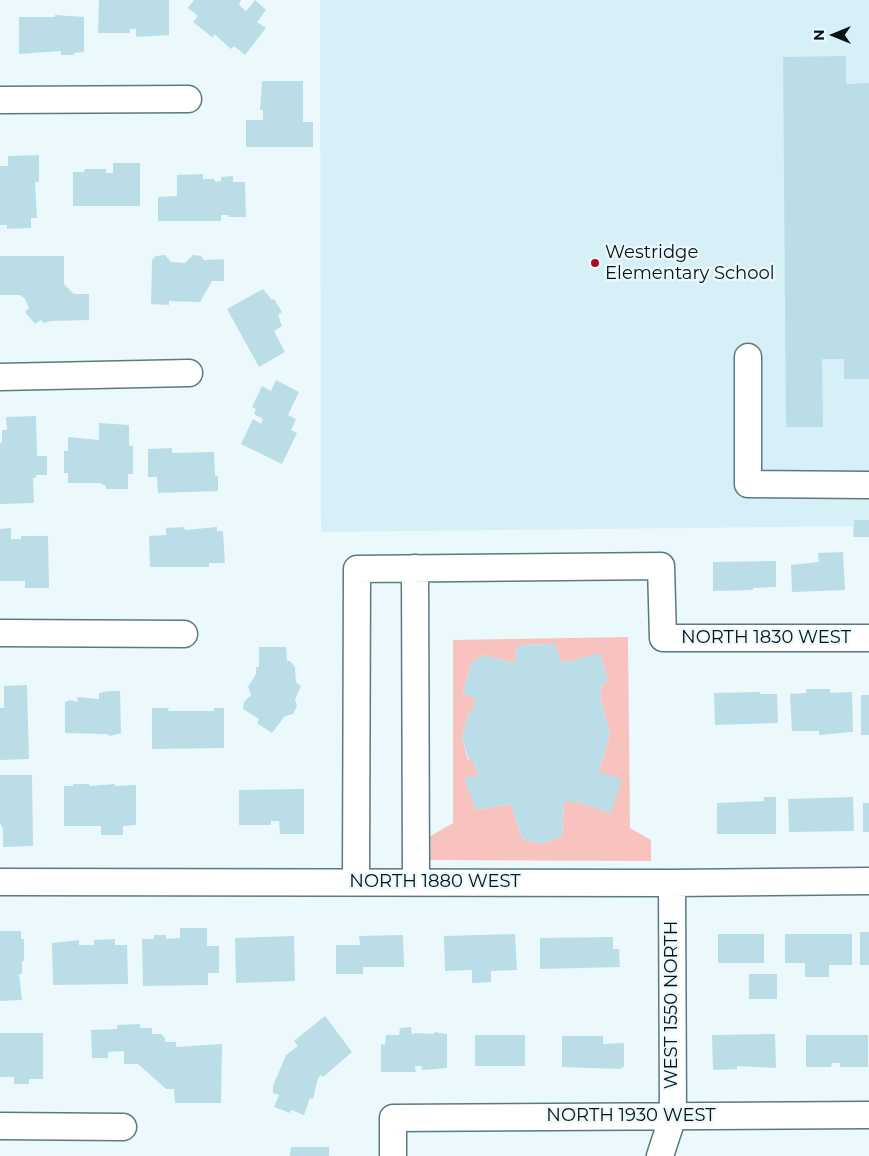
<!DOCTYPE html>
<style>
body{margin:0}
#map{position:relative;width:869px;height:1156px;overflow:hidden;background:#ebf9fd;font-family:Montserrat,sans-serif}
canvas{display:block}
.north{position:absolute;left:809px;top:10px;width:50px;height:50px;-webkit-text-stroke:4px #ebf9fd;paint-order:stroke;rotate:270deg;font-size:14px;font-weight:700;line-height:20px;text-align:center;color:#061216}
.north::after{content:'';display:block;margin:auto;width:18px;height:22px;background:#061216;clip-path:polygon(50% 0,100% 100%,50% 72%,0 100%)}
</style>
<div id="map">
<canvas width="869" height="1156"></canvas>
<div class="north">N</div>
</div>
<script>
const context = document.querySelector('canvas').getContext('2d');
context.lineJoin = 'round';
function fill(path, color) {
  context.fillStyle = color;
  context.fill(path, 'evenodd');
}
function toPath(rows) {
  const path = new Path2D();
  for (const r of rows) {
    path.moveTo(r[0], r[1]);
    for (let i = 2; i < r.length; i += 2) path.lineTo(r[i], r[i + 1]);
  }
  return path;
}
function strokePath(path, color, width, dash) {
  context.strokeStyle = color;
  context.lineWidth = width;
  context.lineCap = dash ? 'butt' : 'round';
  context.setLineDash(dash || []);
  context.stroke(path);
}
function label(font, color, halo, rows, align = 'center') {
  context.font = font + ' Montserrat,sans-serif';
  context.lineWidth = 4.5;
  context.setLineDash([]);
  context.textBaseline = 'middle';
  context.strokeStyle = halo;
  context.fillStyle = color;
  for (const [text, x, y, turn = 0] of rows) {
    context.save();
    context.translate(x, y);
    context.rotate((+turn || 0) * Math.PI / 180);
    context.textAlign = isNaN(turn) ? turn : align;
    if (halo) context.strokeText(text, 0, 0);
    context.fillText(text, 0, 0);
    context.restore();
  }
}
fill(toPath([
 [320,0,869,0,869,526,321,532]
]), '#d7f0f8');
fill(toPath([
 [628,637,630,828,651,840,651,861,428,860,429,837,453,823,453,640],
 [555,644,562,663,600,654,608,681,602,683,600,696,610,734,599,772,611,813,578,802,564,802,562,836,541,844,522,839,511,804,476,810,478,775,473,760,468,760,462,738,469,712,473,712,475,699,463,693,471,663,484,655,514,663,518,645]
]), '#f8c3be');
fill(toPath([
 [99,0,169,0,169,35,136,37,136,29,130,29,130,33,98,33],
 [194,0,241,0,239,5,246,11,255,0,266,10,257,22,266,28,245,55,234,46,231,49,214,34,213,38,193,22,198,16,188,8],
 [55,15,84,17,84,52,74,53,74,55,61,55,61,51,19,54,19,17,55,17],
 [846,56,846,84,869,83,869,379,844,379,844,359,822,359,823,427,786,427,783,57],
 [262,81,303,81,303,122,313,122,313,147,246,147,246,120,263,120,263,110,260,110],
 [39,155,39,182,35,182,37,218,31,218,31,228,7,229,7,225,0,225,0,166,8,166,8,156],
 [113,163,140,163,140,206,73,206,73,172,84,172,85,169,106,169,106,173,113,173],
 [203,174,203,179,214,179,215,182,221,181,221,177,233,176,233,182,245,182,246,217,228,217,229,215,221,215,221,221,158,221,158,197,177,196,177,175],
 [165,255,171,262,185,263,193,255,201,256,204,260,224,259,224,281,212,281,200,302,169,301,169,305,151,304,152,260,156,256],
 [0,256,64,256,64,284,74,294,89,294,89,320,52,321,43,323,41,320,35,324,25,312,29,308,25,299,20,295,0,295],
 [263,289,272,300,274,299,282,312,278,315,282,326,274,331,285,352,259,367,227,309],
 [276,380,299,392,288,415,296,419,291,430,297,433,282,464,241,444,253,419,261,424,263,419,254,414,256,409,252,407,262,386,271,391],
 [36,416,37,456,47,456,47,475,36,475,36,478,33,478,34,503,0,504,0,443,2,443,2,430,7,430,6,417],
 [99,423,129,425,129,446,133,446,133,474,128,474,128,489,106,489,106,486,99,483,68,483,68,473,64,473,64,451,68,451,68,437,99,440],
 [172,448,172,453,214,452,215,476,218,476,218,491,158,493,157,477,148,477,148,449],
 [854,520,869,520,869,537,853,537],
 [184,527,185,530,217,527,217,531,223,531,225,563,209,563,209,567,150,567,149,536,166,535,166,528],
 [11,528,11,539,21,539,21,536,48,536,49,588,25,588,25,581,0,581,0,529],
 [843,552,845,590,792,592,791,565,819,562,818,553],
 [776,561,776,587,753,588,753,590,713,591,713,562],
 [555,644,562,663,600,653,608,681,602,683,600,696,610,734,599,772,622,779,611,813,578,802,564,802,562,836,541,844,522,839,511,804,476,810,464,778,478,775,473,760,469,760,462,738,469,712,473,712,475,699,463,693,471,663,484,655,514,663,518,645],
 [259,647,286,647,287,661,290,661,295,667,296,682,301,686,295,700,297,706,293,714,285,716,272,733,257,723,259,719,243,709,244,702,251,695,248,687,256,674,256,667,259,667],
 [27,685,29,759,0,760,0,708,4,708,4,686],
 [806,689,830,689,830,693,852,692,853,732,819,735,819,731,792,731,790,694,806,693],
 [109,691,120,691,121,733,110,736,107,734,65,733,65,702,70,700,78,702,77,697,99,699,99,693],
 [760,692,760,694,777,694,778,723,715,725,714,693],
 [861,695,869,695,869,735,861,735],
 [152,708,169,708,168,711,214,711,214,708,224,708,224,748,152,749],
 [0,775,32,775,33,846,3,847,3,829,0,823],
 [73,784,89,784,89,786,115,784,115,786,136,785,136,825,123,826,123,835,101,835,101,826,64,826,64,786,73,786],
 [304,789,304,834,280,834,279,821,271,821,271,825,239,825,239,790],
 [764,797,776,797,776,834,717,834,717,803,764,801],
 [853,797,854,831,789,832,788,799],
 [863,803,869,803,869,832,863,832],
 [180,928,207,928,207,946,219,946,219,973,208,973,208,985,143,986,142,939,154,939,154,935,166,935,166,939,180,938],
 [0,931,21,931,21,939,24,939,24,961,22,961,22,974,19,974,22,1000,0,1001],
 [860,932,869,932,869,965,860,965],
 [515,934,517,970,491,971,491,982,472,983,472,970,445,971,444,936],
 [718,934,764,934,764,963,718,963],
 [785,934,852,934,852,965,829,965,829,977,805,977,805,963,785,963],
 [403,935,404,967,363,967,363,974,336,974,336,945,360,945,359,936],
 [294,936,295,981,236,983,235,938],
 [613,937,613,949,619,949,620,967,540,969,540,938],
 [115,939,115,945,127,945,128,984,53,985,52,943,79,940,79,945,94,945,94,940],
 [749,974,777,974,777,999,749,999],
 [325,1016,352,1052,323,1077,321,1075,318,1078,313,1099,310,1098,304,1115,291,1110,290,1113,274,1107,279,1095,273,1093,273,1086,286,1055,298,1046,294,1041],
 [140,1024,140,1028,152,1028,152,1034,161,1034,165,1038,165,1042,176,1042,176,1047,222,1044,221,1103,175,1103,174,1089,166,1089,138,1064,124,1064,124,1051,108,1052,108,1058,92,1058,91,1030,117,1029,117,1025],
 [411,1027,412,1035,414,1033,434,1034,434,1032,447,1034,447,1068,422,1070,421,1066,415,1066,416,1072,381,1072,381,1044,385,1045,386,1035,399,1035,400,1028],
 [0,1033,43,1033,43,1079,29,1079,29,1084,14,1084,14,1077,0,1077],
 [775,1034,776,1068,737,1066,737,1069,713,1070,712,1035],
 [475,1035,525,1035,525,1066,475,1066],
 [806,1035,868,1035,868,1067,840,1067,840,1063,832,1063,831,1067,806,1067],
 [562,1036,603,1036,603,1044,624,1043,624,1066,620,1069,562,1067],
 [291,1147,329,1147,329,1156,290,1156]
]), '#bbdde7');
const minor = toPath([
 [0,100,188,99],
 [748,357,748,484,869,485],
 [0,377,189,373],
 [415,568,416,882],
 [0,633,184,634],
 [0,882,672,883,869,881],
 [356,882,357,569,661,566,663,638,869,638],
 [0,1126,123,1127],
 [393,1156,393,1118,869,1115],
 [660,1156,673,1116,672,883]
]);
strokePath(minor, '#5a7982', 29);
strokePath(minor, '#fff', 26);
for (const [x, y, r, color] of [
 [595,263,5,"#a60f1d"]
]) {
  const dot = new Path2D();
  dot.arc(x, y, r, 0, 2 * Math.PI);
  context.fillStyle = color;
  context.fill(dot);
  strokePath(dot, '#ebf9fd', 2);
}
label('18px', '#061216', '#ebf9fd', [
 ["Westridge",605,253],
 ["Elementary School",605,274]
], 'left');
label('18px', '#061216', '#ebf9fd', [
 ["NORTH 1830 WEST",766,638],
 ["NORTH 1880 WEST",435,882],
 ["WEST 1550 NORTH",672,1005,-90],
 ["NORTH 1930 WEST",631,1116]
]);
</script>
